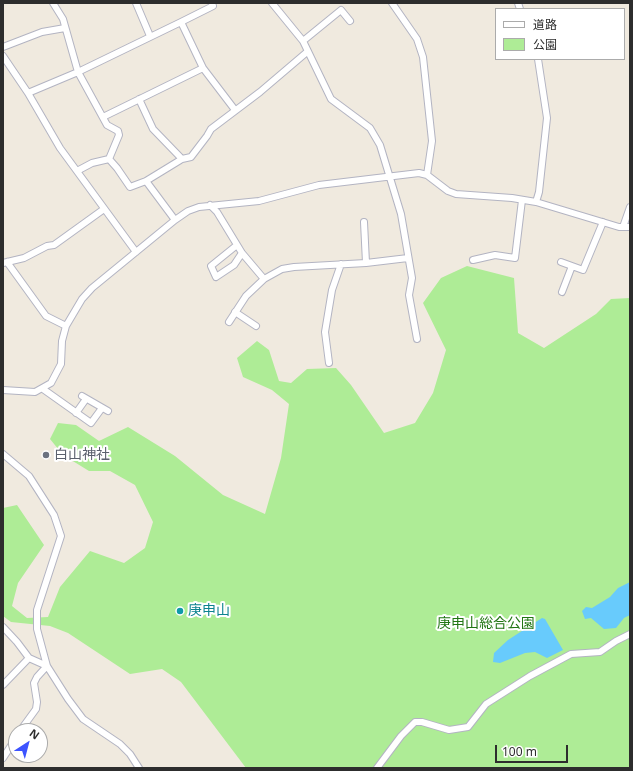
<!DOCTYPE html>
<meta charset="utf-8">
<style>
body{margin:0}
#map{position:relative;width:633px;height:771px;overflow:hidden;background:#f0eadf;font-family:"Noto Sans","Noto Sans JP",sans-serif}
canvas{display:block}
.frame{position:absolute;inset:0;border:4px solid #2d2d2d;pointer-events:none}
.legend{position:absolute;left:495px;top:8px;width:130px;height:52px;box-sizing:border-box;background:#fff;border:1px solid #ababab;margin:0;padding:5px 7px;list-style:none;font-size:12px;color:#2d2d2d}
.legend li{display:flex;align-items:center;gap:8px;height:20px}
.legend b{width:20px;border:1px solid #ababab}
.north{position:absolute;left:8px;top:723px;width:40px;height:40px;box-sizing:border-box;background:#fff;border:1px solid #ababab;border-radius:50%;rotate:36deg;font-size:11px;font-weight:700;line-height:16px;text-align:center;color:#2d2d2d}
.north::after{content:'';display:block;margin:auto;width:14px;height:18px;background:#3d54ff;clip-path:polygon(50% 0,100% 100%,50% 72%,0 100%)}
.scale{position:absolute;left:495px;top:745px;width:73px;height:18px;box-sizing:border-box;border:2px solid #2d2d2d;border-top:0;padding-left:5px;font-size:12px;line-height:14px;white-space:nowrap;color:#2d2d2d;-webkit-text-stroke:3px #fff;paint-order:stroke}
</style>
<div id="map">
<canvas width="633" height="771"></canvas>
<div class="frame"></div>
<ul class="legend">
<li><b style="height:5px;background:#fff"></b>道路</li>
<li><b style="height:11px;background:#aeec96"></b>公園</li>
</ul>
<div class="north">N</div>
<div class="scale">100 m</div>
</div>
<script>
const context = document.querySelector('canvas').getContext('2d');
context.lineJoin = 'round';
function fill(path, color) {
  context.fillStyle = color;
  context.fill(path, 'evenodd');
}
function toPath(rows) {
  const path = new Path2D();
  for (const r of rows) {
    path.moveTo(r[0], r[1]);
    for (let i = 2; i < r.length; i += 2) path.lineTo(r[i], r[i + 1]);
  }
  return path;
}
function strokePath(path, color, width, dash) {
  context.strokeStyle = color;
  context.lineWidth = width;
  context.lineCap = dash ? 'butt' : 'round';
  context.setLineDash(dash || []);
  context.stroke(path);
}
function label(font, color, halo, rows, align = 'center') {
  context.font = font + ' "Noto Sans","Noto Sans JP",sans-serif';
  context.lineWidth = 4;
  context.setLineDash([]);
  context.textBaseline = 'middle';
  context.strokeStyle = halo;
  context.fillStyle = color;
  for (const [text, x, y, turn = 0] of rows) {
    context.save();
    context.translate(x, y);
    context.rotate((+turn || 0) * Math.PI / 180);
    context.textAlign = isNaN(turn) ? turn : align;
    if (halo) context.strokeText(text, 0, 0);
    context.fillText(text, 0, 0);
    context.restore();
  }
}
fill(toPath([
 [467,266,514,278,518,333,544,348,596,314,611,299,630,298,630,768,246,768,181,682,162,669,130,674,68,633,50,626,11,622,3,616,3,508,17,505,44,545,18,583,12,606,27,618,48,617,60,587,90,551,124,563,145,548,153,522,135,485,110,471,89,471,63,455,50,439,58,423,76,425,99,441,128,427,175,456,223,495,265,514,281,458,289,404,272,390,243,377,237,358,257,341,269,350,279,381,291,383,307,369,336,368,351,385,384,433,415,423,433,393,446,350,423,303,441,278]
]), '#aeec96');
fill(toPath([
 [630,582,630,615,624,618,616,628,604,629,591,618,585,619,582,611,586,607,592,608,610,597,618,588],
 [542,618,545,619,563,650,547,658,535,652,525,653,500,663,493,662,494,653,508,640]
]), '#68cbfc');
const minor = toPath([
 [53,3,63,19,78,72,107,125,118,131,119,135,109,159],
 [136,3,150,36],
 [272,3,303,41,331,99,370,128,380,145,401,214,412,278,409,295,417,339],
 [392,3,417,39,423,57,432,141,427,175],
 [518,3,520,9],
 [181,22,203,68,235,110],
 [303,41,341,10,350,21],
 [3,47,42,32,65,28],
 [3,56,28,93,60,148,136,252],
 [28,93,78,72,181,22,213,6,212,3],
 [139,99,153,129,182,159],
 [103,117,203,68],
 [109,159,117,168,130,187,146,181,182,159,191,157,207,136,211,129,260,92,307,52],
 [77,171,92,163,109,159],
 [146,181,175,220],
 [536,202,539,192,547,118,538,59],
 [210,205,217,212,242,253,264,279],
 [364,222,366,263],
 [623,227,630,207],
 [237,245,211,266,216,277,234,265,242,253],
 [473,260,495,255,515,258,522,200],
 [7,262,46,316,66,326],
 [561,262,583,270,603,222],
 [3,263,24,258,47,246,54,245,104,209],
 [562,292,572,266],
 [235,312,256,326],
 [229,322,246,296,264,279,282,269,294,267,366,263,408,258],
 [329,363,325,332,332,290,341,264],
 [43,389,91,423,102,408],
 [3,390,35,392,51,383,61,364,62,341,66,326,82,299,92,288,175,220,188,211,199,207,259,201,319,185,419,173,427,175,448,191,456,194,512,198,536,202,619,227,630,227],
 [82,396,108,411],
 [76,413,86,399],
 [3,454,29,476,54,515,61,536,37,610,37,629,47,666,68,699,83,719,120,744,130,754,139,768],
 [3,627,17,642,29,658,47,666,37,677,34,683,37,702,36,709,20,731],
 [3,685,29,658],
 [3,758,16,738],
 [377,768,401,736,415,722,422,722,449,730,468,727,486,704,530,676,571,654,600,652,616,641,630,634]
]);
strokePath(minor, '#b3b4c2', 8);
strokePath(minor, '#fff', 6);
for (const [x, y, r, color] of [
 [46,455,4,"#6b7280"],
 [180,611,4,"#0f9aa8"]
]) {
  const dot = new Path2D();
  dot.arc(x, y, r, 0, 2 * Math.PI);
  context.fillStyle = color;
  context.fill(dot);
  strokePath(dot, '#fff', 1.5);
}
label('14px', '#5b616d', '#fff', [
 ["白山神社",54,455]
], 'left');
label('14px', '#0d838f', '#fff', [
 ["庚申山",188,611]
], 'left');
label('14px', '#217513', '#fff', [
 ["庚申山総合公園",486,624]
]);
</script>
